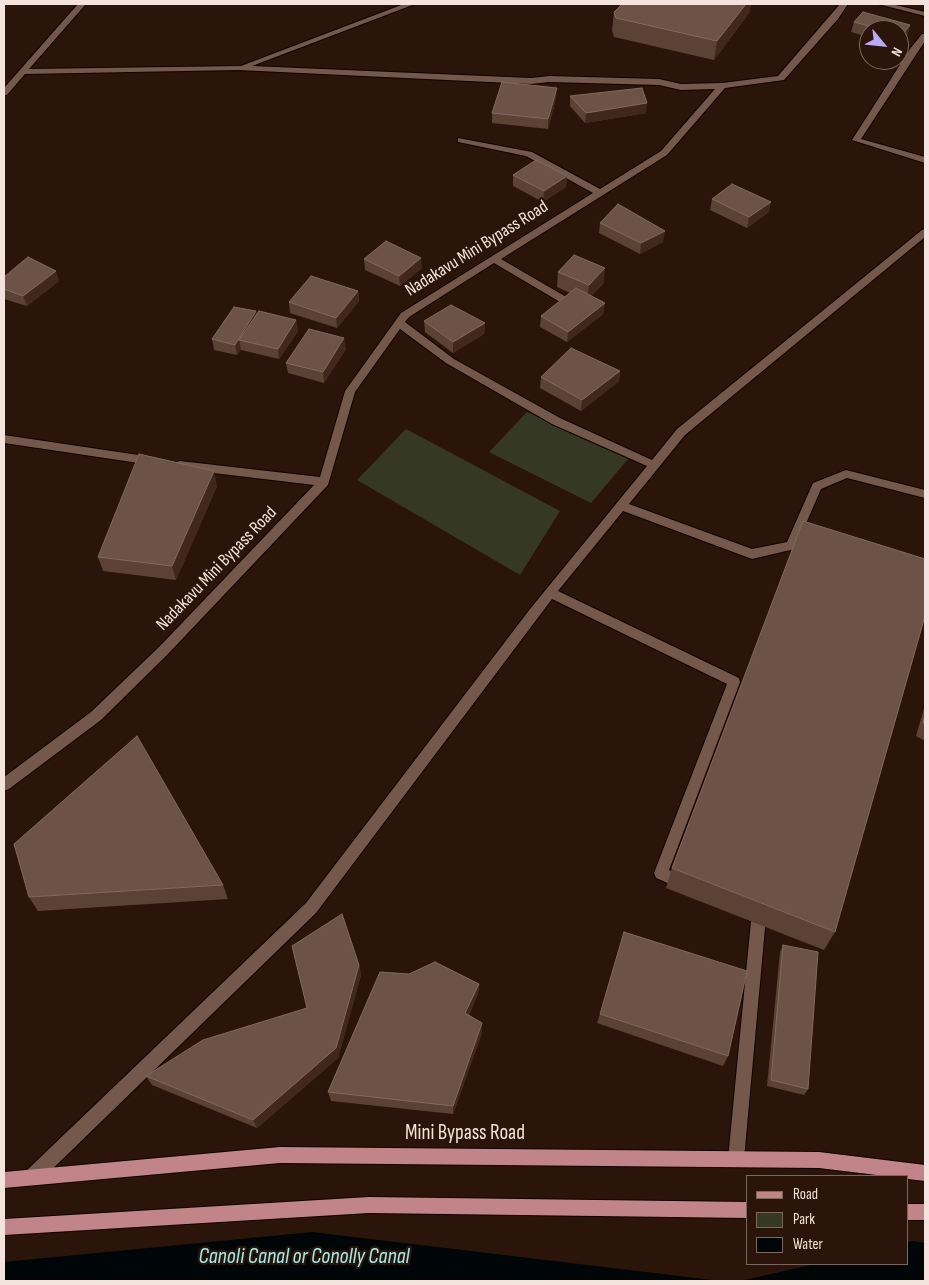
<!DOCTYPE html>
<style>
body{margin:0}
#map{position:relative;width:929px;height:1285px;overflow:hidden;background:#2b150a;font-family:"Sofia Sans Condensed",sans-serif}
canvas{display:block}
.frame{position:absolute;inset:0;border:5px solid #f4e3dc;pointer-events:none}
.legend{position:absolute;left:746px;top:1175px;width:162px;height:90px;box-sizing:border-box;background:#2b150a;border:1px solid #7b675e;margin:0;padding:6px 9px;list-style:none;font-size:15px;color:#f4e3dc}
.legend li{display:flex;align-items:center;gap:10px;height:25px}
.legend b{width:25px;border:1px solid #7b675e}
.north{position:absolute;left:859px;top:20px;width:50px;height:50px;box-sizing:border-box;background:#2b150a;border:1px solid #7b675e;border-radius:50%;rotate:118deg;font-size:14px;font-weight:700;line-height:20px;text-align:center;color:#f4e3dc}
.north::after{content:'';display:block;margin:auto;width:18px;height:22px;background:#baaaf6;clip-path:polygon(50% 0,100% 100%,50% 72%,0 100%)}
</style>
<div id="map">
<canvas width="929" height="1285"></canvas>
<div class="frame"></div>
<ul class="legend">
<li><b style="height:6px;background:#c18489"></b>Road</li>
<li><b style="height:14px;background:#343824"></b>Park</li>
<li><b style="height:14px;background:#000607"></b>Water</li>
</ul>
<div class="north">N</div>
</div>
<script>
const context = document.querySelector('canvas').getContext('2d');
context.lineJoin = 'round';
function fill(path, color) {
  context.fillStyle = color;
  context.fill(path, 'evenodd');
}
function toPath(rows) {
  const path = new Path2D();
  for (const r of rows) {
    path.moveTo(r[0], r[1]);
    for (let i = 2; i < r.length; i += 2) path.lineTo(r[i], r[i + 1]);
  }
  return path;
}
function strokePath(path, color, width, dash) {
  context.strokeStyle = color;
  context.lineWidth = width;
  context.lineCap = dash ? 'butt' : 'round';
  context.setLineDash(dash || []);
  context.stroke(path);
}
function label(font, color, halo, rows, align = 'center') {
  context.font = font + ' "Sofia Sans Condensed",sans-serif';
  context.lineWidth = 4.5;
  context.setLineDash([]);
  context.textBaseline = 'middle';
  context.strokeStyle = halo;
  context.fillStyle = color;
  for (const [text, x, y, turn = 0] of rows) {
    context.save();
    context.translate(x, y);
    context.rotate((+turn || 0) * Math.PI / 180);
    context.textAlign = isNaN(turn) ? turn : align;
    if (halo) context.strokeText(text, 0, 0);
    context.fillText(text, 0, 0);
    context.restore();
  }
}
fill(toPath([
 [527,412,628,459,591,503,489,452],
 [406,429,560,511,520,575,357,480]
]), '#343824');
fill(toPath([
 [312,1232,721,1281,4,1281,4,1262],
 [913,1241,925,1243,925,1281,740,1281,815,1264,908,1264,908,1242]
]), '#000607');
const minor = toPath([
 [78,4,86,4,29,69,241,66,404,4,415,4,252,66,531,78,549,76,659,79,681,84,722,83,778,76,840,4,848,4,838,19,784,80,725,88,667,155,501,259,568,298,568,302,560,302,494,263,409,317,405,322,454,359,560,418,652,460,677,429,922,230,925,229,925,237,685,435,629,504,752,549,787,542,813,483,846,470,925,490,925,498,847,478,821,489,795,549,752,559,623,511,558,591,739,678,740,682,669,870,689,878,691,883,689,888,684,890,679,888,656,878,654,873,727,684,552,599,316,913,38,1183,32,1185,26,1183,24,1177,26,1171,306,903,530,609,647,466,552,424,446,363,400,329,355,392,328,485,168,654,101,720,9,789,4,791,4,777,91,712,160,646,314,485,180,469,174,465,176,462,180,461,320,477,345,391,401,313,593,193,526,156,458,142,458,138,532,152,600,189,661,151,715,89,681,90,659,85,549,82,531,84,238,70,25,74,7,95,4,95,4,88,78,4],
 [878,4,891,4,925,12,925,16,878,4],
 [922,34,925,34,925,41,861,139,925,157,925,163,852,140,910,49,922,34],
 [4,435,152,457,158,461,152,465,4,443,4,435],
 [750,906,764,912,766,917,744,1159,742,1165,736,1167,730,1165,728,1159,751,921,745,918,743,913,745,908,750,906]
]);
const primary = toPath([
 [280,1147,819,1152,925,1165,925,1181,908,1179,908,1176,885,1176,819,1168,280,1163,4,1188,4,1172,280,1147],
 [369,1197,748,1202,748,1218,369,1213,4,1235,4,1219,369,1197],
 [908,1204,925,1204,925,1220,908,1220,908,1204]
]);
strokePath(minor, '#120200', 2);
strokePath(primary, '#120200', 2);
fill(minor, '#73584b');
fill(primary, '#c18489');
fill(toPath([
 [622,4,751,4,749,13,714,60,614,37,612,30,614,12],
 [854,22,910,25,907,36,899,46,899,30,869,30,869,37,851,32],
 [570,96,646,113,585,123,570,106],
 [556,98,548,129,492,123,492,113],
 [513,175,567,176,566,187,543,202,513,186],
 [712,199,769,212,747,228,710,210],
 [600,223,663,242,640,254,599,233],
 [364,259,422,268,400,286,365,270],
 [558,272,604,283,591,296,605,303,603,314,567,342,540,327,541,316,570,293,557,287],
 [4,277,59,281,27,306,4,299],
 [358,291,359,301,337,328,290,313,289,302],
 [256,311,257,314,296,320,298,331,279,359,241,350,241,349,237,355,214,350,212,339],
 [424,321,485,323,484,334,453,353,425,332],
 [346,349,324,383,288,373,286,363],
 [620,371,619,381,581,411,540,388,541,377],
 [217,486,176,580,103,571,98,557],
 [925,705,925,741,916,736],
 [672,868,835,932,824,950,666,888],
 [223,885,228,899,38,911,29,897],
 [783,945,808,1089,804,1095,767,1086,780,952],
 [359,965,361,975,338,1058,257,1128,152,1085,146,1076,307,1008],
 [479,984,478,994,469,1015,482,1033,453,1114,331,1101,328,1092],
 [600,1014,728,1056,723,1066,597,1023]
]), '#5c4135');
fill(toPath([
 [746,4,751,4,749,13,714,60,717,41],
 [910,25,907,36,899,46,900,38],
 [557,88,556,98,548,129,548,119],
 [647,103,646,113,585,123,586,113],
 [567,176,566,187,543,202,544,191],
 [771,202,769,212,747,228,749,217],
 [665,231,663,242,640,254,641,243],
 [421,258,422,268,400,286,399,276],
 [605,268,604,283,587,301,589,285],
 [56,271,59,281,27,306,23,296],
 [358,291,359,301,337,328,336,318],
 [605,303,603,314,567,342,568,332],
 [256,311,258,322,239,340,241,349,237,355,235,345],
 [296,320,298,331,279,359,278,349],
 [485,323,484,334,453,353,453,342],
 [344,338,346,349,324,383,323,372],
 [620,371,619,381,581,411,582,400],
 [214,471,217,486,176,580,172,566],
 [359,965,361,975,338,1058,257,1128,253,1120],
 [479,984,478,994,465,1023,465,1013],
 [482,1023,482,1033,453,1114,453,1106]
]), '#42281c');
const building = toPath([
 [622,4,746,4,717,41,616,18,614,12,622,4],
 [863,12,910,25,900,38,899,38,899,30,883,30,854,22,863,12],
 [502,82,557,88,548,119,492,113,502,82],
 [642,88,647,103,586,113,570,96,642,88],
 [536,160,567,176,544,191,513,175,536,160],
 [732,184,771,202,749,217,712,199,732,184],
 [618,204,665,231,641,243,600,223,618,204],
 [386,241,421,258,399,276,364,259,386,241],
 [574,255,605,268,589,285,558,272,574,255],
 [28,257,56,271,23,296,4,289,4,277,28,257],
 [311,276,358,291,336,318,289,302,311,276],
 [576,288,605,303,568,332,541,316,576,288],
 [451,305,485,323,453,342,424,321,451,305],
 [234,307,256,311,235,345,212,339,234,307],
 [259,311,296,320,278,349,239,340,259,311],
 [309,329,344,338,323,372,286,363,309,329],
 [571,348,620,371,582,400,541,377,571,348],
 [139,454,214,471,172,566,98,557,139,454],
 [803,521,925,559,925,616,835,932,672,868,803,521],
 [925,715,925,724,923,723,925,715],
 [137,736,223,885,29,897,14,844,137,736],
 [342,914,359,965,336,1048,253,1120,146,1076,203,1040,307,1008,292,946,342,914],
 [624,932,747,971,728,1056,600,1014,624,932],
 [783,945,818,952,808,1089,771,1080,783,945],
 [435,962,479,984,465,1013,482,1023,453,1106,328,1092,380,972,409,974,435,962]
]);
fill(building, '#6d5347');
strokePath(building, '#82695e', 1);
label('18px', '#f4e3dc', '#2b150a', [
 ["Nadakavu Mini Bypass Road",477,249,-32],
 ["Nadakavu Mini Bypass Road",217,569,-46]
]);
label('21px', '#f4e3dc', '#2b150a', [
 ["Mini Bypass Road",465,1134]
]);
label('italic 22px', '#a0edee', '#2b150a', [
 ["Canoli Canal or Conolly Canal",304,1257]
]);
</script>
